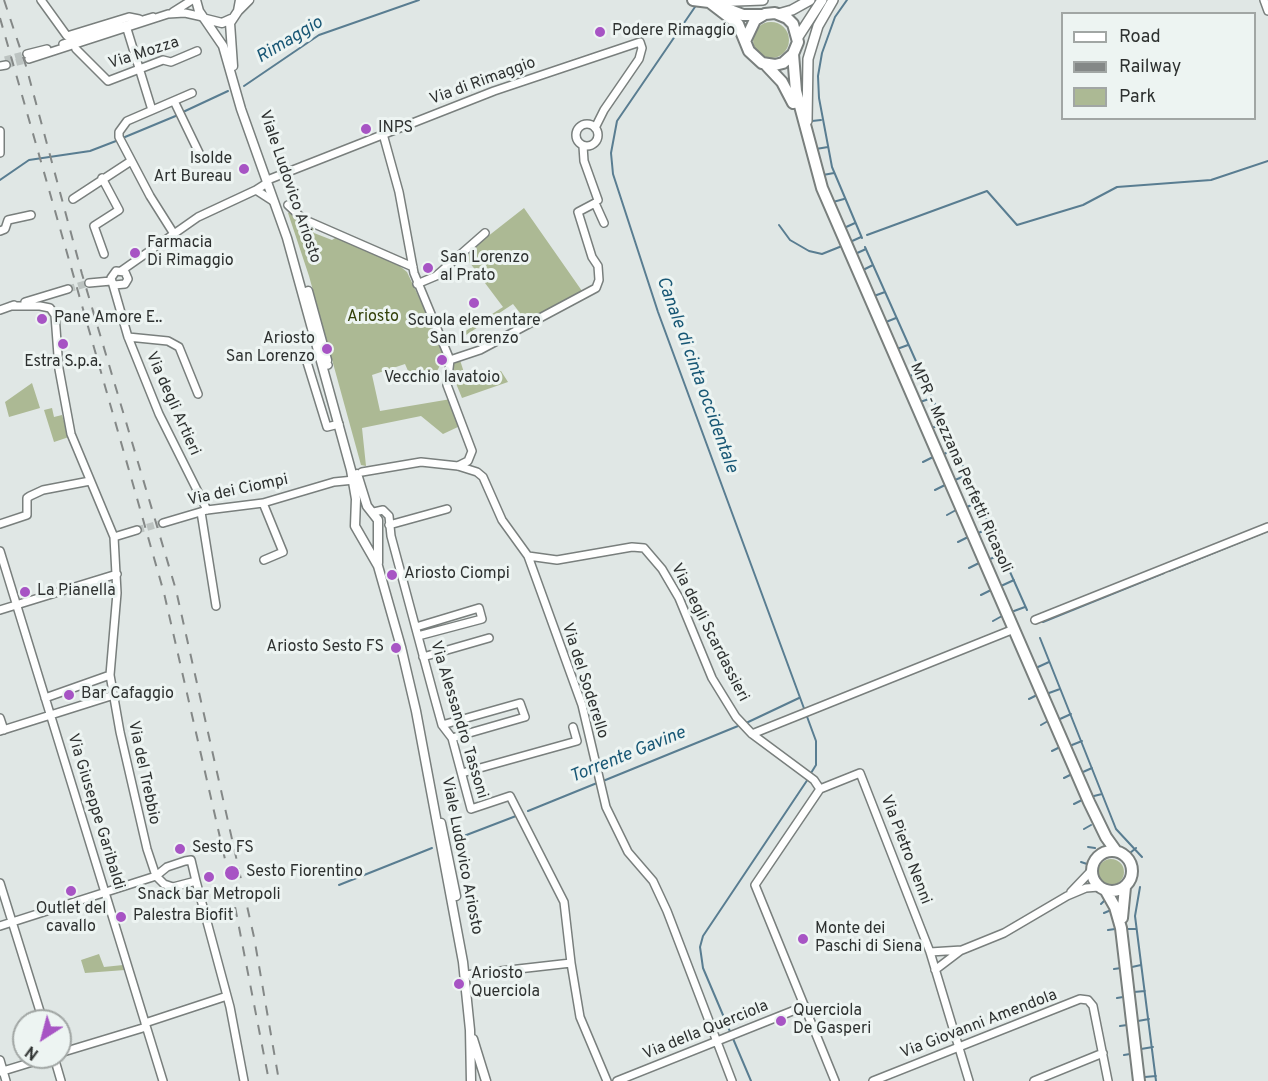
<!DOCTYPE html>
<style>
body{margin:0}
#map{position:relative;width:1268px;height:1081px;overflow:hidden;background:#e0e7e5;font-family:Overpass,sans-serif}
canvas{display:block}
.legend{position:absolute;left:1061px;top:12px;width:195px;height:108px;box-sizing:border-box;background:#edf4f2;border:2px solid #a1a6a4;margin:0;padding:8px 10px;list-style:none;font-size:18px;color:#2e3130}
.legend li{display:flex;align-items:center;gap:12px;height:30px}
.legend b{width:30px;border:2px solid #a1a6a4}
.north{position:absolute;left:12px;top:1009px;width:60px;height:60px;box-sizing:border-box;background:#edf4f2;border:2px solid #a1a6a4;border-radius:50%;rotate:216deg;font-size:16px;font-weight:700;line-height:24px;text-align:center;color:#2e3130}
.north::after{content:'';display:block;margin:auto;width:21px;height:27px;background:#a754c4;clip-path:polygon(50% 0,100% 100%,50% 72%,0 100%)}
</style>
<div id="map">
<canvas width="1268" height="1081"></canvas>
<ul class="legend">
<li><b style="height:8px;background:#fff"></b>Road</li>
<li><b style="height:8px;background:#848887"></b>Railway</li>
<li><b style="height:16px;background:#acb994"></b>Park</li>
</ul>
<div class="north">N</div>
</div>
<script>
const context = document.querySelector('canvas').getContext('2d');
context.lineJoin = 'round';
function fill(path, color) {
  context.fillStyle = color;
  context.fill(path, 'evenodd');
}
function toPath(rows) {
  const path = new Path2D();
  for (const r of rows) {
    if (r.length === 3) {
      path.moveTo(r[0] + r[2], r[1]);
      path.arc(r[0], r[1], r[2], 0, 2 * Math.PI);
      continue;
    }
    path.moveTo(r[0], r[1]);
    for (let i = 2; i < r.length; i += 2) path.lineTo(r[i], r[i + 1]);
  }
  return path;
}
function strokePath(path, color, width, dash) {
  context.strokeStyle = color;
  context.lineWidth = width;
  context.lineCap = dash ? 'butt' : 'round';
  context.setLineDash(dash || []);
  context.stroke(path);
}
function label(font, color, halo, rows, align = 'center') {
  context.font = font + ' Overpass,sans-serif';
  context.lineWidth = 6;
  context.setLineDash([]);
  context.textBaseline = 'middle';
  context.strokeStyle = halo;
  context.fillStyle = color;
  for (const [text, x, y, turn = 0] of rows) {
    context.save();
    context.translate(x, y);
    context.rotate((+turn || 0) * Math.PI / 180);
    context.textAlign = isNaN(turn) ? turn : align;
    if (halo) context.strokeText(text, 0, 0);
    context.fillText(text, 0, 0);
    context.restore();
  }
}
fill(toPath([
 [771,40,18],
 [524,208,582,291,527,322,513,304,466,335,464,332,503,307,464,255],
 [292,211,314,226,314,233,332,240,338,236,396,263,407,272,446,355,433,378,412,380,405,364,372,375,380,411,451,399,460,426,443,434,421,416,362,428,366,466,361,465,309,276,288,213],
 [460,360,467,382,501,371,508,382,462,398,455,381,448,384,452,362],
 [32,383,40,408,9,417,5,402],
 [52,408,54,417,62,415,69,437,54,442,44,410],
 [1111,872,13],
 [99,954,104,967,123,965,125,970,85,973,81,960]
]), '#acb994');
strokePath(toPath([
 [847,0,835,17,822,53,818,76,819,98,832,167,862,238],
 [697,4,617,121,611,153,613,174,658,312,816,741,816,765,811,773],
 [244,86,319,35,419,0],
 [183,112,228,91],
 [812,121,821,120],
 [125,137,178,115],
 [816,149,828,147],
 [823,175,834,173],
 [0,180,29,160,90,151,116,141],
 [833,202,844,199],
 [779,225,790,240,809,251,822,254,842,246],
 [844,228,855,223],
 [867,235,987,191,1017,225,1083,205,1117,187,1211,180,1268,161],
 [850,242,861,237],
 [865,247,1027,610],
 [855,254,866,249],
 [863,270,873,265],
 [874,296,885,292],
 [886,322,896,318],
 [897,349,908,345],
 [910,376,920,372],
 [920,402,932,398],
 [932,428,943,423],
 [944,454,955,449],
 [923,462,933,457],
 [955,480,967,475],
 [935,490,945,485],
 [967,507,980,501],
 [947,515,956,510],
 [978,533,992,528],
 [958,542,968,537],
 [990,559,1003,554],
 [969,568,979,563],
 [1169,571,1268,531],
 [1001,586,1014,580],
 [981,595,991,590],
 [1014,611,1025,607],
 [993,621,1002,616],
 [1043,622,1164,573],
 [1040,638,1116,829,1142,857],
 [1038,667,1049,662],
 [1049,693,1060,689],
 [1029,699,1037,695],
 [1060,719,1071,714],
 [744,724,799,698],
 [1041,725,1048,721],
 [1072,745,1082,741],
 [1052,751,1060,747],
 [1083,772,1092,768],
 [1064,778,1072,774],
 [603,781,738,726],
 [1094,796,1102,794],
 [1074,804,1082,800],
 [528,811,597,783],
 [1084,829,1091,825],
 [456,839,516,816],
 [1088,847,1095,848],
 [1130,853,1136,848],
 [1081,862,1087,864],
 [339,885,432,848],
 [1140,887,1135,916,1156,1081],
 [1101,904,1106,899],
 [1104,913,1111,910],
 [1126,929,1136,929],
 [1108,930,1115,929],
 [1132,967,1141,965],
 [1114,969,1121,968],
 [1134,992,1145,991],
 [1117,998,1123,997],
 [1138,1021,1149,1019],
 [1120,1026,1127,1025],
 [1141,1049,1153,1047],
 [1124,1055,1130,1054],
 [1145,1077,1156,1076],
 [751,1081,703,968,700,947,703,936,808,779]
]), '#597d91', 2);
strokePath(toPath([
 [5,60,27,54],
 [6,65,29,59],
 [68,289,89,283],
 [137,530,163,523]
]), '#bcc3c1', 7, [7, 3.5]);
const minor = toPath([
 [41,0,67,36,129,17,139,19],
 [1264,0,1268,11],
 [173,12,192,0],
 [127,29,152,110],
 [63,44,153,17],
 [76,49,108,81,163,60,171,62,197,51],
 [27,54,47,49],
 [29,59,168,14,185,13,203,17],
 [0,66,6,65],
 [174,101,202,159],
 [587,135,11],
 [0,131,0,153],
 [383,134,399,192,414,273,450,360,447,385,472,451,468,461,458,466],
 [583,146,584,161,598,200],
 [102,178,119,210,94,226,104,254],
 [270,179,494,91,640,42,642,48,639,59,604,110,595,128],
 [267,183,256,190,273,201],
 [73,199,131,161],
 [288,205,303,219,413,267],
 [0,231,5,229,8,220,31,215],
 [174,234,150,196,119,137,119,132,127,121,192,93],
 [121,271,198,217,256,190],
 [89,283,111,281],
 [417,284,436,276,485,233],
 [114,285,125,284,128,279,125,272,116,271,111,278,128,337,159,414,207,510],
 [25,302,68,289],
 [0,310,14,305],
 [128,337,168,341,179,347,198,394],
 [450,360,480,350,596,288,599,280,598,266,592,257,578,212,595,203,604,223],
 [328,365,322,355,306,359,327,427,339,424],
 [362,472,421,462,458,466,477,472,483,477,502,520,528,556,557,560,632,547,644,548,662,569,679,598,712,678,736,717,752,734,814,780,820,789],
 [263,503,283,552,264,560],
 [201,512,216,606],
 [374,512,383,510,389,516,391,536,434,696,442,725,452,738,471,809,510,796,564,902,571,963,465,975],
 [163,523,207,510,263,503,334,482,354,480],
 [0,524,27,515,27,498,30,496,43,490,90,481],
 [389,525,447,509],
 [114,537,137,530],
 [0,551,163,1081],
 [528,556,582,705,606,807,628,852,653,881,667,911,732,1081],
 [0,610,117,574],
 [1035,620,1268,527],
 [416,627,479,608,482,619,418,636],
 [423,657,489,638],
 [45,698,110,675],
 [0,718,4,730],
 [442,725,520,703,525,717,452,738],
 [0,731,114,695],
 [752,734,1009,631],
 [462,773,577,741,573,727],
 [820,789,860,773,930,952,969,1081],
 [820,789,755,885,835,1081],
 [196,881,230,1007,244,1081],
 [0,883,43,1021],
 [1071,892,1092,870],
 [0,926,156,876,167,867,185,861,191,860,196,881,173,887,164,884,156,876,147,849,120,732,110,675,117,593,114,537,71,434,59,369,55,315,50,308,40,306,11,306],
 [930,952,962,950,1004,933,1067,896,1086,888,1099,887],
 [571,963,580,1017,607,1081],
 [935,970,960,951],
 [145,1023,227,996],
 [60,1053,146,1027],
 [54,1057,61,1081],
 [0,1060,6,1081],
 [0,1072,49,1057],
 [617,1081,805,1006],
 [873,1081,1080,999,1088,1000,1093,1006,1108,1081],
 [1034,1081,1103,1053]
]);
const tertiary = toPath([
 [196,0,199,11,223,46,241,109,287,238,351,470,356,499,355,526,378,566,401,647,416,711,463,962,470,1030,471,1081],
 [238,11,249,0],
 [206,19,222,23,231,19],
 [233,66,230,23,238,11,240,0],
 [308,291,327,360],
 [357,474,367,506,378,520,378,563],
 [441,823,456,896],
 [473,1039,486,1081]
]);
const secondary = toPath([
 [709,2,763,0],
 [778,14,792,10,810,0],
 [798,37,822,0],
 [807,121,808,59,818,26,833,0]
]);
const primary = toPath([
 [693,0,709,2,743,15,762,15],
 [708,1,738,24,749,51,762,63,775,65,783,63,793,54,798,42,793,24,787,18,775,13,765,14,755,20,746,39],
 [793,54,796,91,822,188,1089,802,1106,837,1116,851],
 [766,65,782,82,793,103],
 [1112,871,20],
 [1106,891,1115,907,1121,928,1139,1081],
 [1122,918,1125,887]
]);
strokePath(minor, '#797f7d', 10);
strokePath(tertiary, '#797f7d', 11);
strokePath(secondary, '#797f7d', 12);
strokePath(primary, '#797f7d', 14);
strokePath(minor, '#fff', 7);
strokePath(tertiary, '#fff', 8);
strokePath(secondary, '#fff', 9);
strokePath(primary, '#fff', 10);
strokePath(toPath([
 [4,0,26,66,82,274,176,590,254,937,279,1081],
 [0,18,164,593,230,881,269,1081]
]), '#848887', 2, [10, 10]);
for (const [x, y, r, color] of [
 [600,32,6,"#a754c4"],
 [366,129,6,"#a754c4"],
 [244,169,6,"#a754c4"],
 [135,253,6,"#a754c4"],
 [428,268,6,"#a754c4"],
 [474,303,6,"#a754c4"],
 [42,319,6,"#a754c4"],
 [63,344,6,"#a754c4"],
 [327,349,6,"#a754c4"],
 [442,360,6,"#a754c4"],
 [392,575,6,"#a754c4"],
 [25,592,6,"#a754c4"],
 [396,648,6,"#a754c4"],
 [69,695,6,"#a754c4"],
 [180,849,6,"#a754c4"],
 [232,873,8,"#a754c4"],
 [209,877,6,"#a754c4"],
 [71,891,6,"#a754c4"],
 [121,917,6,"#a754c4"],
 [803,939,6,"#a754c4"],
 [459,984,6,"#a754c4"],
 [781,1021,6,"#a754c4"]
]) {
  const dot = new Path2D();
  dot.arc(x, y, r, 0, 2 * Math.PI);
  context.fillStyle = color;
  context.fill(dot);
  strokePath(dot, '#edf4f2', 2);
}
label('16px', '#2e3130', '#edf4f2', [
 ["Podere Rimaggio",612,32],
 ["INPS",378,129],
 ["Isolde",232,160,"right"],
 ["Art Bureau",232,178,"right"],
 ["Farmacia",147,244],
 ["Di Rimaggio",147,262],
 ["San Lorenzo",440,259],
 ["al Prato",440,277],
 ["Pane Amore E..",54,319],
 ["Scuola elementare",474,322,"center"],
 ["San Lorenzo",474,340,"center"],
 ["Ariosto",315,340,"right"],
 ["San Lorenzo",315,358,"right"],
 ["Estra S.p.a.",63,363,"center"],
 ["Vecchio lavatoio",442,379,"center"],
 ["Ariosto Ciompi",404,575],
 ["La Pianella",37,592],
 ["Ariosto Sesto FS",384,648,"right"],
 ["Bar Cafaggio",81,695],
 ["Sesto FS",192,849],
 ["Sesto Fiorentino",246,873],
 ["Snack bar Metropoli",209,896,"center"],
 ["Outlet del",71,910,"center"],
 ["cavallo",71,928,"center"],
 ["Palestra Biofit",133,917],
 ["Monte dei",815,930],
 ["Paschi di Siena",815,948],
 ["Ariosto",471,975],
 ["Querciola",471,993],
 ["Querciola",793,1012],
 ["De Gasperi",793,1030]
], 'left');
label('16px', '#2e3130', '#edf4f2', [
 ["Via Mozza",144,54,-18],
 ["Via di Rimaggio",483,82,-20],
 ["Viale Ludovico Ariosto",289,187,71],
 ["Via degli Artieri",172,404,66],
 ["MPR - Mezzana Perfetti Ricasoli",960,468,66],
 ["Via dei Ciompi",238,491,-12],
 ["Via degli Scardassieri",709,633,63],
 ["Via del Soderello",584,681,72],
 ["Via Alessandro Tassoni",458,720,73],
 ["Via del Trebbio",143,773,78],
 ["Via Giuseppe Garibaldi",95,812,73],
 ["Via Pietro Nenni",905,850,69],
 ["Viale Ludovico Ariosto",461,856,79],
 ["Via Giovanni Amendola",979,1025,-21],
 ["Via della Querciola",706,1031,-22]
]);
label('16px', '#324009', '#edf4f2', [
 ["Ariosto",373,318]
]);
label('italic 18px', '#185775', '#edf4f2', [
 ["Rimaggio",290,41,-31],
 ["Canale di cinta occidentale",696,375,70],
 ["Torrente Gavine",628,756,-22]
]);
</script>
